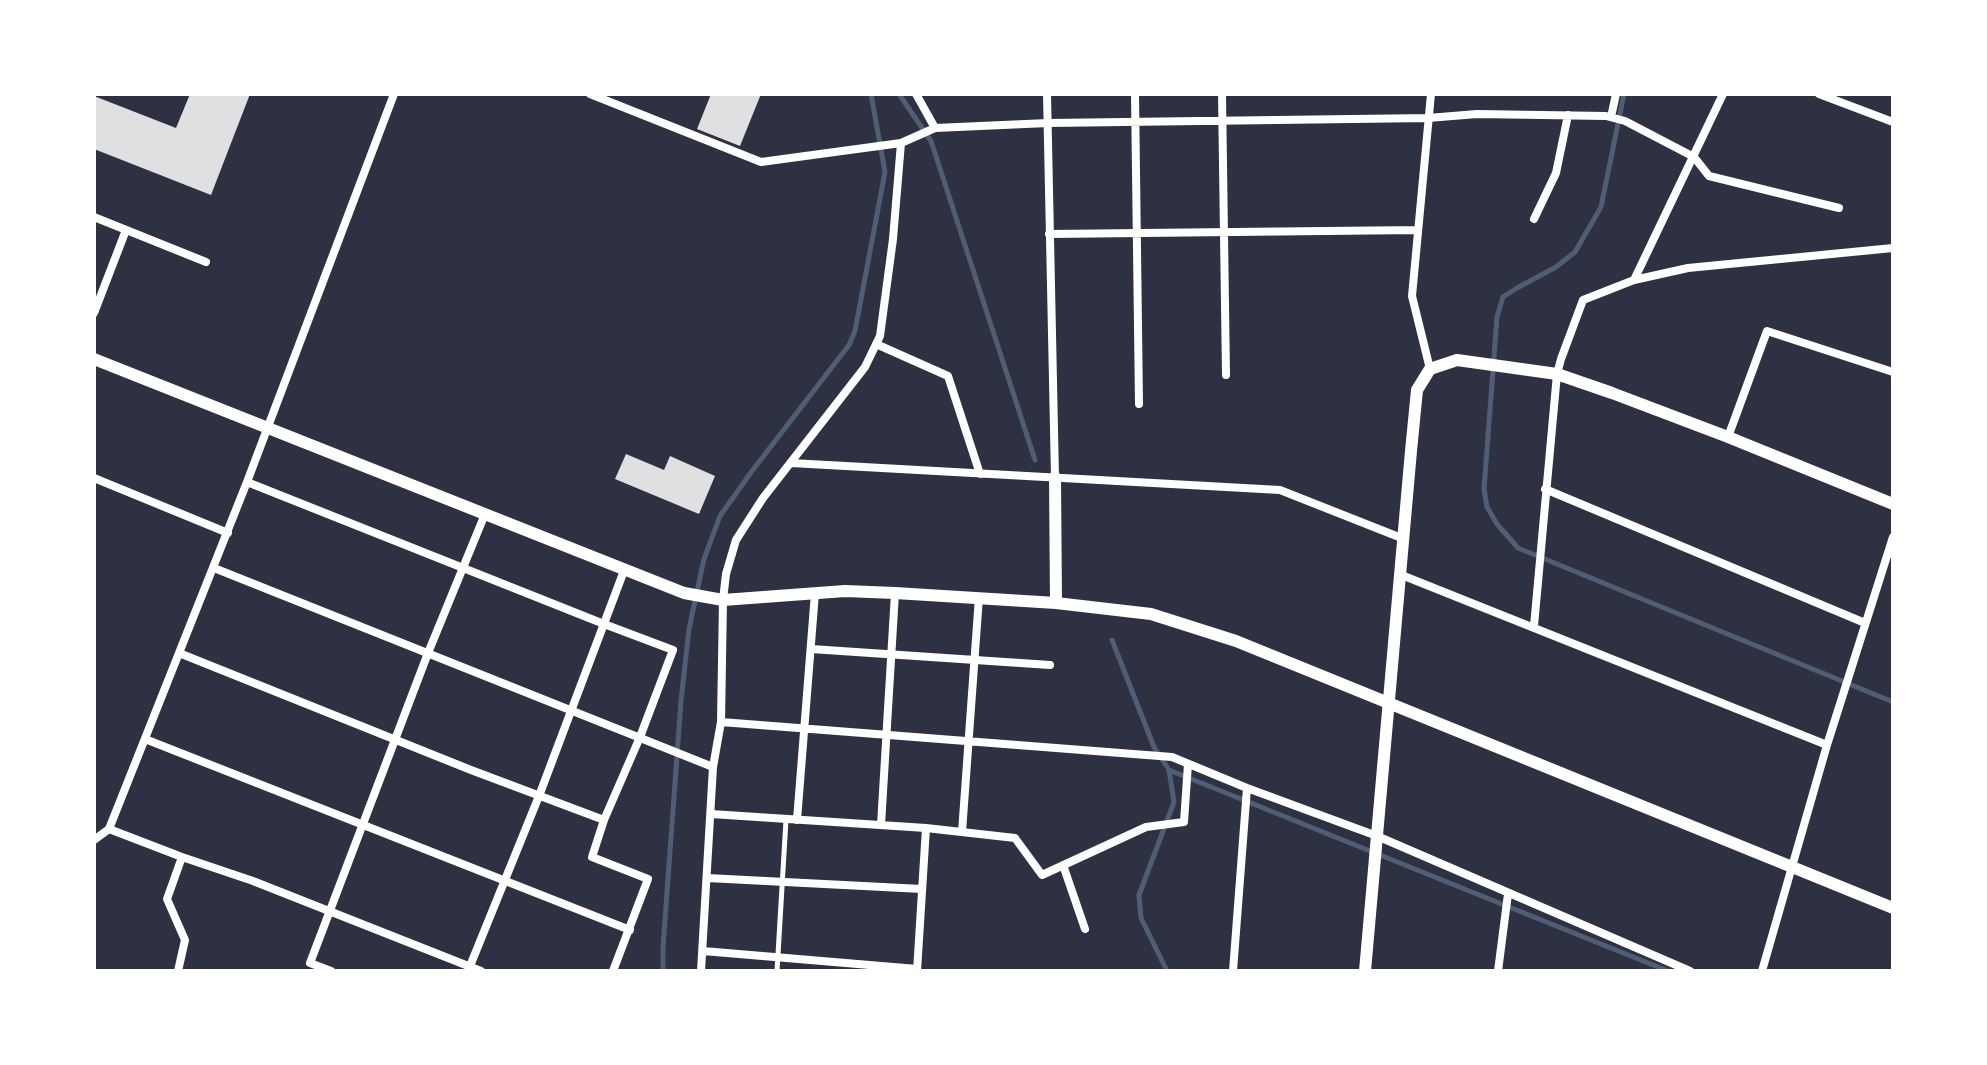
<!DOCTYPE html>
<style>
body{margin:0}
#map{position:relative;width:1987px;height:1065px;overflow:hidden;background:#2d3142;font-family:Lato,sans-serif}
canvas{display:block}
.frame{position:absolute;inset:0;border:96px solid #fff;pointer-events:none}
</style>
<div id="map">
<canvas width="1987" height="1065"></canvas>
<div class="frame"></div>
</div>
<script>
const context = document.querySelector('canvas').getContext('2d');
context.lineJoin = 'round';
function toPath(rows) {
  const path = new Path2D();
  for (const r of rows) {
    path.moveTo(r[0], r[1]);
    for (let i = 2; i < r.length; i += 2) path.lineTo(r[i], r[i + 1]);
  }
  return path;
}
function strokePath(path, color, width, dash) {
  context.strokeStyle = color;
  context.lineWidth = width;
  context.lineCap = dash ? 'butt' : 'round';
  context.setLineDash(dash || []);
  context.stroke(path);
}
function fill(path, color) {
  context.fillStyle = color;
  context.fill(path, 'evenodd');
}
strokePath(toPath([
 [899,94,931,141,1035,460],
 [1624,94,1601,207,1575,252,1556,267,1517,288,1503,297,1497,317,1484,489,1487,507,1497,524,1518,548,1893,702],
 [1112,640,1154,747,1169,770,1668,971],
 [663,971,663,947,681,701,689,629,704,559,720,516,752,471,849,345,855,331,885,172,871,94],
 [1167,971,1141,918,1139,895,1174,802,1169,770]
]), '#4f5d75', 5);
fill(toPath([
 [190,94,250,94,211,195,94,149,94,96,176,128],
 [711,94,761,94,740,146,697,129],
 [626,454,664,470,670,456,715,476,699,514,615,479]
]), '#e0e0e3');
strokePath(toPath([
 [777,971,786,820]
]), '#fff', 5);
strokePath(toPath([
 [590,94,761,162,901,143,935,128,1048,123,1428,118,1477,114,1606,116,1625,121,1694,157,1709,176,1839,208],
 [916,94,935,128],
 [1047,94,1055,477],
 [1135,94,1139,404],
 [1222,94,1226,375],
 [1819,94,1893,122],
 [1611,117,1616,94],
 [94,217,206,262],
 [1534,219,1556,173,1568,115],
 [1049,234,1418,230],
 [1634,280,1723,94],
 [94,313,126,230],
 [876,344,948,376,980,474],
 [1430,369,1412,296,1431,94],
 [1728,437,1767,331,1893,372],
 [791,463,1280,490,1404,539],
 [94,478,228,533],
 [247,482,604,624,673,650,640,737,604,820,592,857,648,879,613,971],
 [1545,489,1865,623],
 [214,568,713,767],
 [1399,574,1827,745],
 [1534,626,1557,374,1561,359,1583,300,1634,280,1688,268,1893,248],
 [811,649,1050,665],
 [179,653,471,770,604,820],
 [721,722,1172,757,1247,788,1377,836,1690,971],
 [145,739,630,930],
 [711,814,926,828,1015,838,1042,875,1146,827,1184,822,1188,764],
 [797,820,815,593],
 [881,825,895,593],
 [109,829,182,857,253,881,481,971],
 [962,832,979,597],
 [94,840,109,829,247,482,394,94],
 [1063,865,1085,929],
 [707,878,922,889],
 [703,951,917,969],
 [178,971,185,940,167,899,182,857],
 [331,971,310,963,428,653,485,514],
 [468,971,539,796,625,568],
 [701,971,713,767,721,722,723,600,726,574,736,540,763,498,865,367,880,336,893,239,901,143],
 [917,971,926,828],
 [1233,971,1247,788],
 [1498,971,1508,894],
 [1762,971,1827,745,1893,537]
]), '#fff', 8);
strokePath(toPath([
 [94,359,684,593,723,600,845,591,895,593,1056,603,1151,614,1236,641,1893,908],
 [1055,477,1056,603],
 [1365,971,1411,451,1417,390,1430,369,1457,360,1557,374,1612,393,1728,437,1893,504]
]), '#fff', 12);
</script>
